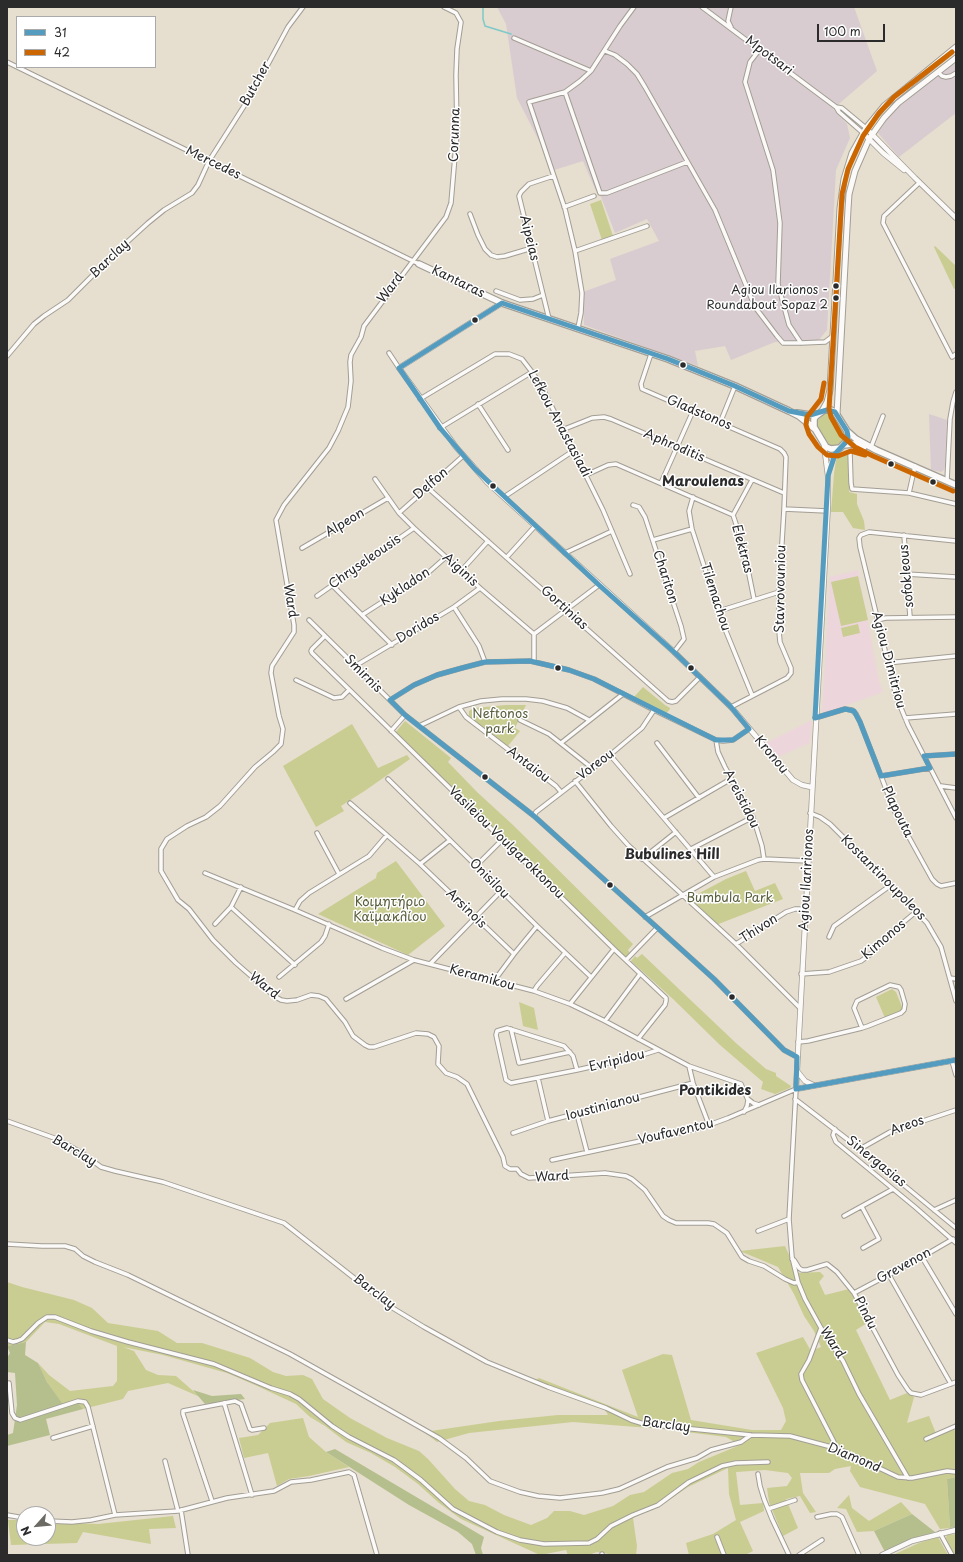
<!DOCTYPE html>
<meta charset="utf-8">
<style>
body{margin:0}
#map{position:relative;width:963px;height:1562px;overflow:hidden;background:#e6dece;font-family:"Playpen Sans",sans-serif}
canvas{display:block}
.frame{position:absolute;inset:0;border:8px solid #2b2b2b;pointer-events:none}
.legend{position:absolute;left:16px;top:16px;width:140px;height:52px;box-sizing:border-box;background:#fff;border:1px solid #aaa;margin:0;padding:5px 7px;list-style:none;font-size:12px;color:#2b2b2b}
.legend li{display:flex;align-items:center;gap:8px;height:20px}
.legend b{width:20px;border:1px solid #aaa}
.north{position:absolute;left:16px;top:1506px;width:40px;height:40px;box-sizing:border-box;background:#fff;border:1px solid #aaa;border-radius:50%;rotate:243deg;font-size:11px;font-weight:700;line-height:16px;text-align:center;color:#2b2b2b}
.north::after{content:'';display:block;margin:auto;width:14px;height:18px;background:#6c6a64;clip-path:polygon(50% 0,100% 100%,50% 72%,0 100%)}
.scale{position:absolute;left:817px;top:24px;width:68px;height:18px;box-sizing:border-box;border:2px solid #2b2b2b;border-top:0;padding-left:5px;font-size:12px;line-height:14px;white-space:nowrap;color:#2b2b2b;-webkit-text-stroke:3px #fff;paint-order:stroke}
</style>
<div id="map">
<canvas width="963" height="1562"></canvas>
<div class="frame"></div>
<ul class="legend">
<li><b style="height:5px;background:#549cbf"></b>31</li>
<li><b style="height:5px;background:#c60"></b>42</li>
</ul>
<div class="north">N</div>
<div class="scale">100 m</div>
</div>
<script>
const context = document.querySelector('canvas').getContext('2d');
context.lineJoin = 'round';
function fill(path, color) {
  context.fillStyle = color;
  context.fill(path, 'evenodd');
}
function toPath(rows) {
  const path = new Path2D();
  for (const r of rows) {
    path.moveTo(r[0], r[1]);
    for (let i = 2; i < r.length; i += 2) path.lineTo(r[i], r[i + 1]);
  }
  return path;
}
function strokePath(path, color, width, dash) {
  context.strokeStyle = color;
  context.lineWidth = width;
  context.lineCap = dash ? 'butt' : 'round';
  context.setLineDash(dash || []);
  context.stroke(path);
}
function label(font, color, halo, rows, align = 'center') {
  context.font = font + ' "Playpen Sans",sans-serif';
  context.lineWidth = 3;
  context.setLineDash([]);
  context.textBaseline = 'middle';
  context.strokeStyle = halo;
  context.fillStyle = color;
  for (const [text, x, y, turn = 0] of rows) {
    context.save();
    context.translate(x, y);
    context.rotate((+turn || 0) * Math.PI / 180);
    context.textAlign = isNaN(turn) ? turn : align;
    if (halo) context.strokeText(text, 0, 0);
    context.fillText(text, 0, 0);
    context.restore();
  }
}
fill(toPath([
 [858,570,879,681,883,692,822,714,830,577],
 [812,720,810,743,777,757,766,743]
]), '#ecd6db');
fill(toPath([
 [497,7,854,7,877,71,833,109,847,124,850,138,836,170,827,330,818,341,775,342,731,360,725,346,695,351,698,366,584,325,583,292,616,280,610,259,659,241,647,219,615,233,601,197,595,189,583,161,554,170,517,98,506,24],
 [956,61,956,113,899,157,878,133,890,114],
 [929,414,947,420,945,465,944,470,941,472,931,470]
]), '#d9ccd0');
fill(toPath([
 [601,200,613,236,602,240,590,204],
 [935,246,956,266,956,288,954,289,934,247],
 [824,414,828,414,834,417,843,430,845,438,841,445,834,447,830,446,825,442,818,429,817,421],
 [849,449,849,492,857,494,857,504,864,521,865,530,853,528,843,512,831,512,834,474,836,460,844,452],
 [858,576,868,620,841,626,831,582],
 [858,624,860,633,843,637,841,628],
 [643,687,665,705,670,708,670,709,666,714,634,697],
 [506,705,526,705,515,728,520,731,508,746,469,717,469,711,474,708],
 [405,721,451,758,448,762,477,792,513,825,633,944,628,950,630,953,628,956,625,957,395,733],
 [352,724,378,768,407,755,410,759,366,790,341,806,344,811,316,827,283,766],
 [396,861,445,926,408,955,318,914,376,878,377,873],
 [746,871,755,891,775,883,783,899,716,925,694,902,693,899,694,896,726,879],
 [642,954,737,1044,766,1069,776,1073,776,1076,791,1086,790,1088,775,1094,761,1089,763,1082,720,1045,673,999,631,961,635,956,637,958],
 [892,989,896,992,902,1007,902,1010,900,1012,885,1018,876,997],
 [519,1002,534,1008,538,1030,523,1026],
 [785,1246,797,1273,820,1272,824,1276,819,1282,825,1295,849,1289,867,1323,856,1330,890,1400,907,1393,914,1397,907,1423,929,1416,937,1436,954,1429,956,1434,956,1477,947,1479,950,1528,940,1529,925,1504,860,1487,850,1471,851,1466,835,1469,829,1473,800,1473,803,1493,816,1512,810,1513,800,1496,786,1499,798,1528,783,1536,769,1502,767,1488,787,1486,792,1478,788,1473,765,1470,736,1472,740,1505,763,1503,764,1511,740,1522,753,1551,745,1555,689,1555,686,1543,713,1534,736,1520,729,1494,728,1468,688,1487,663,1504,633,1518,637,1546,636,1555,615,1555,597,1552,588,1555,568,1555,566,1550,540,1555,461,1519,439,1503,418,1484,395,1467,371,1453,346,1442,325,1426,310,1417,296,1404,255,1385,227,1373,163,1355,123,1347,134,1351,146,1370,158,1375,176,1376,200,1397,168,1383,128,1391,123,1399,83,1409,78,1403,62,1404,47,1382,38,1363,49,1375,70,1391,113,1386,117,1381,117,1346,59,1324,45,1322,26,1342,7,1346,7,1282,22,1287,74,1300,92,1308,108,1323,158,1331,177,1343,202,1343,250,1358,273,1372,286,1376,303,1375,312,1379,323,1399,350,1418,387,1438,419,1451,428,1459,455,1489,469,1501,485,1505,504,1515,531,1525,547,1518,554,1511,570,1511,584,1515,613,1506,630,1495,644,1492,672,1473,688,1469,699,1462,740,1445,726,1437,662,1429,573,1422,469,1433,437,1442,424,1432,499,1421,558,1415,608,1415,605,1410,531,1383,539,1378,638,1417,622,1370,663,1354,672,1355,691,1420,752,1430,781,1430,786,1421,783,1408,756,1353,803,1337,811,1351,821,1347,814,1331,804,1316,794,1294,778,1267,740,1251],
 [303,1418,309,1437,326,1452,349,1467,309,1476,289,1479,277,1486,268,1453,244,1458,239,1438,258,1435,270,1423],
 [849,1495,852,1508,869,1521,901,1502,912,1514,874,1531,857,1532,846,1509,837,1508],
 [173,1516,176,1528,149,1529,151,1544,83,1532,77,1543,11,1545,8,1520,24,1520,24,1538,48,1538,48,1522,98,1524],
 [956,1534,956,1555,954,1555,946,1538,947,1535],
 [938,1537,948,1555,893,1555,919,1543]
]), '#c9cd92');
fill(toPath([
 [26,1342,25,1355,38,1363,47,1382,62,1403,78,1403,83,1409,46,1419,50,1435,7,1446,7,1435,13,1433,17,1405,15,1373,7,1372,7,1358,10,1353,7,1346],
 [193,1390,212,1396,241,1394,245,1399,205,1404],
 [335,1449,484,1537,481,1548,483,1555,476,1555,472,1544,458,1532,409,1505,326,1452],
 [956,1477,956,1527,950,1528,947,1479],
 [912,1514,935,1532,907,1541,885,1552,874,1531]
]), '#b5bf8d');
strokePath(toPath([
 [483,7,483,19,485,26,511,34]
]), '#7ec9c9', 1.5);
const minor = toPath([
 [444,7,456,13,461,22,457,49,456,75,457,132,451,203,446,217,364,326,361,337,351,355,350,362,351,381,348,407,338,431,329,448,284,505,276,520,294,625,294,632,272,666,271,673,279,716,283,729,281,744,273,752,255,767,220,806,206,817,187,826,167,839,161,849,161,871,178,900,189,909,213,940,236,963,274,996,281,1000,287,1001,297,1000,311,995,319,996,326,999,345,1022,353,1036,365,1045,369,1047,374,1047,416,1033,428,1034,434,1037,439,1046,438,1064,446,1073,457,1077,467,1084,503,1157,505,1166,510,1169,517,1169,521,1174,529,1178,605,1173,626,1176,632,1179,645,1190,663,1216,669,1220,676,1223,708,1223,714,1224,727,1233,742,1257,749,1261,764,1266,785,1279,794,1283,798,1282,805,1299,821,1328,843,1361,859,1394,908,1478],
 [702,7,836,107,842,108,866,128],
 [731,7,728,21,731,27],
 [514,38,591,71],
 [760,49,750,62,745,82,773,170,780,223,778,284,789,325,801,343],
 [605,51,615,55,627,64,637,74,645,87,715,210,755,307,777,336,783,343,801,343,825,342,833,336],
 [7,62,419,264],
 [938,72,942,76,946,77,951,76,956,73],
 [565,92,600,193,607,193,687,162],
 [836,107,839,112,863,133],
 [919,183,884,216,883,223,952,357,956,354],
 [564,207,594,196],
 [470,214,478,235,485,249,491,255,497,257,505,256,532,248],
 [575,251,647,226],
 [496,291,520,300,533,299,543,295],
 [549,319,519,196,521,192,529,184,553,176],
 [578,328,581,313,582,293,575,251,565,209,529,102,565,92,580,81,591,71,620,26,634,7],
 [389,353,399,368],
 [651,354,641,384,642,389,780,449,784,453,786,457,784,509,779,592,779,631,780,642,791,668,791,673,787,678,731,707],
 [7,356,34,324,44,316,68,300,114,254,148,223,164,210,192,193,198,185,209,161,253,92,288,27,303,7],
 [420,399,495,354,509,354,522,359,532,372,541,385,603,510,630,574],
 [478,404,508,450],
 [720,423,735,386],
 [440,428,532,372],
 [562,430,592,418,604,417,611,419,784,493],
 [871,447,883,416],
 [850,452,851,483,852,489,909,493,956,504],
 [586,475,608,465,616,464,733,515,743,545,754,599],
 [375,479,399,513,414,528,480,588,534,634,534,662],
 [947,481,950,419,953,402,956,392],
 [661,483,693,411],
 [428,488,668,701,672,702,676,701,700,677],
 [909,493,915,466],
 [504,497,573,451],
 [693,497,689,511,692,529,723,624,752,695],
 [633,505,639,507,645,517,681,626,684,639,674,652],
 [784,509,827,511],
 [399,513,463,456],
 [733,515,752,480],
 [904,535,910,617],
 [653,540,692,529],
 [956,541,869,532,861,535,859,538,860,547,896,696,908,725,956,818],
 [302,548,388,498],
 [565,553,612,531],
 [507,557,535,526],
 [461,571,488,541],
 [906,574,956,577],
 [332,585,392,645],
 [317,596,414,528],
 [454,607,479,646,485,662],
 [719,611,779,592],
 [362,615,429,572,446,557],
 [309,620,405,715,534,816,714,979,784,1050,797,1057],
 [877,620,886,618,956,617],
 [534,634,599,585],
 [325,636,312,649,311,651,312,653,614,949,666,998,666,1001,665,1005,638,1039],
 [887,663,956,656],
 [355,666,454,607,480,588],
 [296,680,334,698,342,697,349,690],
 [390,700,414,685,437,675,462,668,485,662,530,661,569,670,594,679,654,710,716,740,723,741,733,740,749,729],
 [459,707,466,717,556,786,561,792],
 [815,718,845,709,852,710,856,714,860,722,895,812,932,879,937,884,941,886,956,883],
 [905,718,956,714],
 [520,720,549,734,592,768],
 [419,726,459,707,481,701,502,699,526,699,543,701,567,708,589,720],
 [391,731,405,715],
 [716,740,718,752,725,767,754,820,762,846,764,859],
 [561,743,623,694],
 [657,743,699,798],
 [610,755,714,877],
 [924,756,956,754],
 [881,776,930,768],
 [388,779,537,926,591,977],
 [575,781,611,826,628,845,736,944,800,1008],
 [941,786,956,788],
 [350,803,420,864,514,954],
 [810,813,820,817,830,824,891,885,927,923,941,947,956,1001],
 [534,816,536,812,610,755,642,728,654,710],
 [664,818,731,779],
 [317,833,339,874],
 [691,849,753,817],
 [642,859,676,832],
 [420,864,450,840],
 [476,866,502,840],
 [205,873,295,910,382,948,414,960,534,991,570,1004,605,1021,689,1066,741,1084,748,1100,747,1106,744,1112],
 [231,907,295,965],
 [295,910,300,901,309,893,369,856,387,835],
 [645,917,714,877,758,860,764,859,808,861],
 [215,924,231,907,241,887],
 [829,937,834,926,891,885],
 [736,944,786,912,795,909,806,909],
 [626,960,657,928],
 [430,964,501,891],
 [801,974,829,972,861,961,872,953,894,930,917,911],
 [279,977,321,942,325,936,329,924],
 [950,978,956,979],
 [494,981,514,954,537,926],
 [534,991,537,986,565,953],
 [346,999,414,960],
 [570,1004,614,949],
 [605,1021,640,974],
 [511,1029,519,1063,570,1052],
 [798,1042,808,1041,862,1028,868,1026,901,1013,904,1010,905,1004,901,990,899,987,890,985,857,1001,854,1008,862,1028],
 [952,1061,956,1075],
 [689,1066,693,1083,709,1125],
 [577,1070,573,1056,564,1046,507,1028,497,1031,496,1035,506,1080,511,1083,577,1070,639,1056,658,1050],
 [538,1078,548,1121],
 [748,1099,753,1103,759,1105],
 [795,1099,860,1149,956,1228],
 [577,1114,587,1152],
 [7,1121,57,1139,82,1153,101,1167,115,1171,163,1182,284,1223,391,1307,424,1327,487,1362,548,1387,606,1408,631,1420,644,1424,751,1435,790,1436,839,1449,898,1477,912,1478,947,1471,956,1472],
 [835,1129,833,1135,836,1142,915,1207,956,1243],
 [513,1133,548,1121,693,1083],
 [860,1149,890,1132,956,1110],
 [552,1160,701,1128,728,1118,796,1089,789,1219,792,1257,798,1282],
 [862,1207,879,1239,863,1248],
 [934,1210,956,1200],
 [844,1216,893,1189],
 [758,1231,789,1219],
 [7,1244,42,1246,65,1246,75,1249,83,1256,95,1262,128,1275,290,1354,349,1387,439,1438,466,1458,490,1481,520,1492,538,1496,560,1498,602,1493,619,1489,667,1467,697,1458,711,1450,741,1442,751,1435],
 [922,1257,956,1314],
 [792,1259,794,1260,799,1268,802,1270,807,1270,827,1264,837,1272,854,1293,898,1375,908,1390,911,1393,921,1395,956,1382],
 [889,1275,951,1384],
 [854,1293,922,1257,953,1239],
 [821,1328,809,1360,801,1374,802,1380,834,1442,832,1447],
 [7,1340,13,1342,17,1341,22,1339,38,1323,47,1317,55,1317,91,1331,128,1342,214,1364,271,1388,290,1394,299,1399,332,1426,349,1437,394,1460,421,1480,453,1509,497,1532,520,1540,544,1544,589,1543,597,1539,611,1526,633,1515,658,1505,689,1482,722,1466,736,1463,768,1462],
 [9,1383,12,1413,15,1418,20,1420,78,1401,85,1402,88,1407,115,1515],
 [224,1403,252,1495],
 [53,1438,93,1426],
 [926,1439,956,1426],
 [165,1461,178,1511],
 [758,1474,760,1486,764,1499,772,1519,789,1555],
 [212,1501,183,1414,183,1411,235,1401,241,1404,250,1429,252,1430,264,1428],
 [768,1509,795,1500],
 [181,1510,188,1555],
 [7,1515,24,1518],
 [817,1517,831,1514,837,1514,842,1517,859,1555],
 [48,1521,72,1522,91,1520,115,1515,178,1511,227,1498,274,1491,291,1482,311,1480,349,1472,354,1475,377,1555],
 [940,1533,952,1555],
 [717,1537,724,1555],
 [602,1554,602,1555],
 [799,1555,822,1540]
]);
const tertiary = toPath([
 [866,128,915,178,956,218],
 [863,133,883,153,904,170],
 [502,303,399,368,456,447,487,482,674,652,731,707,793,780,802,785,811,787],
 [824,445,828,476,828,505,796,1089,956,1060],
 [829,470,833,458,840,448],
 [797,1071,805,1081,813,1085],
 [882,1555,912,1541,956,1530]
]);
const secondary = toPath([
 [822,411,827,402,830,390,840,208,844,179,852,153,866,128,884,106,956,47],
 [837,414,848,209,849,194,855,171,869,139,884,118,898,103,956,58]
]);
const primary = toPath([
 [419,264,502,303,668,359,735,386,789,411,799,416,815,429],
 [824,410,831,410,835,412,847,431,848,437,846,442,840,448,831,449,826,447,814,427,814,419,816,416,824,410],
 [797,413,810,415,817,414],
 [847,431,856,439,876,450,956,485],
 [843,445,854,444,864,447]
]);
strokePath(minor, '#a29e95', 5.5);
strokePath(tertiary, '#a29e95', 6);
strokePath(secondary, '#a29e95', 7);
strokePath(primary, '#a29e95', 8);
strokePath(minor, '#fbfaf8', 3.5);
strokePath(tertiary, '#fbfaf8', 4.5);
strokePath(secondary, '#fbfaf8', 5);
strokePath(primary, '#fbfaf8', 5.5);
strokePath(toPath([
 [956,754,924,756,930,768,881,776,860,722,854,711,845,709,815,718,828,476,835,454,846,442,848,437,847,431,835,412,827,410,810,415,789,411,735,386,668,359,502,303,399,368,440,428,475,469,599,585,674,652,731,707,749,729,733,740,716,740,594,679,569,670,530,661,485,662,462,668,437,675,414,685,390,700,405,715,534,816,714,979,784,1050,797,1057,796,1089,956,1060]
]), '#549cbf', 5);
strokePath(toPath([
 [952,52,894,97,879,113,863,136,848,169,842,194,829,409,831,417,841,435,855,447,873,456,953,491],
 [824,383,821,399,807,417,806,425,809,434,818,447,827,455,838,456,851,451,865,455]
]), '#c60', 5);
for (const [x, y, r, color] of [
 [836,286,3.5,"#2b2b2b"],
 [836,298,3.5,"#2b2b2b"],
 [475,320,3.5,"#2b2b2b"],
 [683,365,3.5,"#2b2b2b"],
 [891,464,3.5,"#2b2b2b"],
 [933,482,3.5,"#2b2b2b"],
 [493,486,3.5,"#2b2b2b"],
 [558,668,3.5,"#2b2b2b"],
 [691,668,3.5,"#2b2b2b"],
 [485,777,3.5,"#2b2b2b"],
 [610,885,3.5,"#2b2b2b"],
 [732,997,3.5,"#2b2b2b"]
]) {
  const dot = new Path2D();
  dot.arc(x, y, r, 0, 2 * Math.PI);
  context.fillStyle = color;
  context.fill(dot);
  strokePath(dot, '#fff', 1.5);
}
label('12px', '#2b2b2b', '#fff', [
 ["Agiou Ilarionos -",828,291],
 ["Roundabout Sopaz 2",828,306]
], 'right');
label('13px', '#2b2b2b', '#fff', [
 ["Mpotsari",769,56,37],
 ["Butcher",256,84,-61],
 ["Corunna",455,135,-88],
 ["Mercedes",213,163,26],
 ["Aipeias",529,238,76],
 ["Barclay",110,259,-44],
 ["Kantaras",458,282,26],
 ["Ward",391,288,-53],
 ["Gladstonos",699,413,23],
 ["Lefkou Anastasiadi",559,424,62],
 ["Aphroditis",674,446,23],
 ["Delfon",431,484,-41],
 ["Alpeon",345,523,-31],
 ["Elektras",742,549,75],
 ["Chryseleousis",365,562,-35],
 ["Aiginis",460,570,42],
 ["sofokleous",907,576,-95],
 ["Chariton",665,577,72],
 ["Kykladon",405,587,-34],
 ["Stavrovouniou",781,589,-89],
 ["Tilemachou",715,597,72],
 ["Ward",290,601,81],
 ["Gortinias",564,608,42],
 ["Doridos",418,628,-31],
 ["Agiou Dimitriou",888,660,75],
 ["Smirnis",363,674,45],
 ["Kronou",771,755,50],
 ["Antaiou",528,765,37],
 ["Voreou",596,765,-37],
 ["Areistidou",741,799,63],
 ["Plapouta",897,812,64],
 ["Vasileiou Voulgaroktonou",506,843,44],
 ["Kostantinoupoleos",883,878,45],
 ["Onisilou",489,879,45],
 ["Agiou Ilaririonos",807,880,-87],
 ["Arsinois",466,909,44],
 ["Thivon",759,929,-33],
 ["Kimonos",884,940,-41],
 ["Keramikou",482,978,15],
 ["Ward",264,986,38],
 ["Evripidou",617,1061,-14],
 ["Ioustinianou",603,1107,-15],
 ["Areos",907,1126,-20],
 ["Voufaventou",676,1132,-13],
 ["Barclay",74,1151,30],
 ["Sinergasias",876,1162,39],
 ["Ward",552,1177,-3],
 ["Grevenon",904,1266,-29],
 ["Barclay",374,1292,37],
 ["Pindu",865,1313,62],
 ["Ward",832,1343,57],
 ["Barclay",666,1425,7],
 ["Diamond",854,1458,23]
]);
label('13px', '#5a5f3e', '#fff', [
 ["Neftonos",500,714],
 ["park",500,729],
 ["Bumbula Park",730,898],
 ["Κοιμητήριο",390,902],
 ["Καϊμακλίου",390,917]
]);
label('bold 14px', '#2b2b2b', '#fff', [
 ["Maroulenas",703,482],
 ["Bubulines Hill",672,855],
 ["Pontikides",715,1091]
]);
</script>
